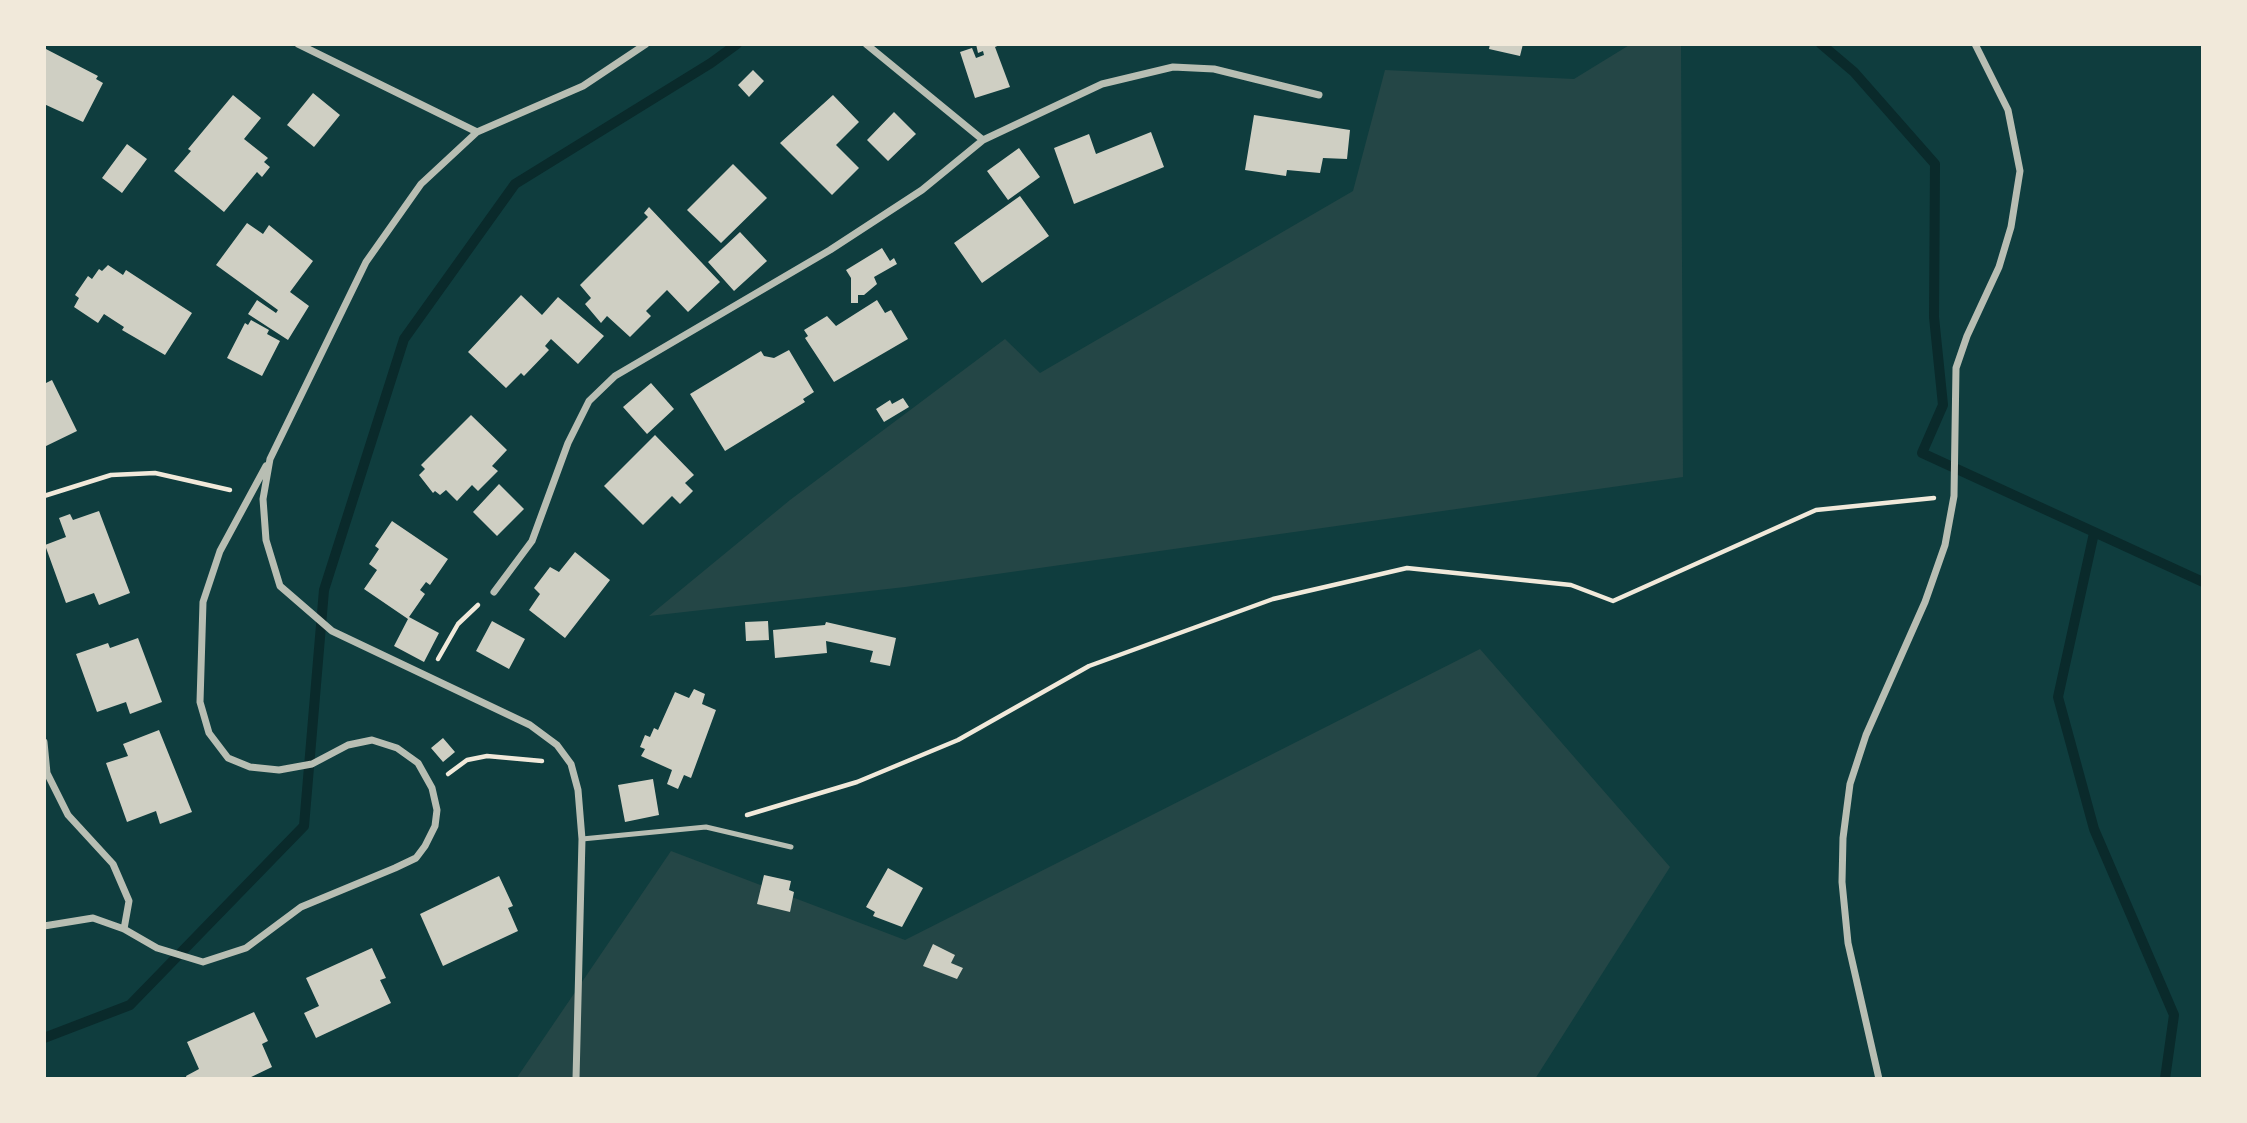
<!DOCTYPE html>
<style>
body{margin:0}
#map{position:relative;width:2247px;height:1123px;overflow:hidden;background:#0f3d3e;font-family:Ubuntu,sans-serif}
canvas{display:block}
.frame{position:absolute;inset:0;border:46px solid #f1e9da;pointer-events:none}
</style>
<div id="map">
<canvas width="2247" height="1123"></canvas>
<div class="frame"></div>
</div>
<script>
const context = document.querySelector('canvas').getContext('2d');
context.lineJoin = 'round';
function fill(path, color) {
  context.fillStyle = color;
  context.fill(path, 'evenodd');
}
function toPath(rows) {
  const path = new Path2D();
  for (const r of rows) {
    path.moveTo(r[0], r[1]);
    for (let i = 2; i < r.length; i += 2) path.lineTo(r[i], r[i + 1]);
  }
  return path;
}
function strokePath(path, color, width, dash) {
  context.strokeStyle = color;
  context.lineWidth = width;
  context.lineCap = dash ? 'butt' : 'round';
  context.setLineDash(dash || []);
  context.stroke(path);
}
fill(toPath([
 [1631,44,1681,44,1683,477,905,587,649,616,790,500,1005,339,1040,373,1353,191,1385,70,1574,79],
 [1480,649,1670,867,1535,1079,516,1079,671,851,905,940]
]), '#244646');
strokePath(toPath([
 [1821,44,1854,72,1935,164,1934,317,1943,405,1922,453,2203,582],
 [2094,533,2058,697,2094,829,2174,1015,2165,1079],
 [44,1038,130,1005,304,826,324,590,404,339,515,184,711,63,737,44]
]), '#0a2a2b', 10);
fill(toPath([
 [976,44,1002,44,995,47,1010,87,975,98,960,52,972,48,976,58,984,55,983,51,978,53],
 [1490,44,1523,44,1520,56,1489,49],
 [44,48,98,76,96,79,103,83,83,122,44,104],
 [753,70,764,81,749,97,738,85],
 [313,93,340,115,314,147,287,125],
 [233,95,261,118,244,139,268,158,264,162,270,167,262,177,257,172,224,212,174,171,191,151,188,149],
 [833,95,859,122,836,145,859,168,832,195,780,143],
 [894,112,916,134,888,161,867,140],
 [1254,115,1350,130,1347,159,1323,158,1320,173,1287,170,1286,176,1245,170],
 [1151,132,1164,167,1074,204,1054,148,1089,134,1096,154],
 [127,144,147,159,122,193,102,178],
 [1019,148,1040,177,1008,200,987,171],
 [733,164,767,198,721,243,687,210],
 [1020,196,1049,236,982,283,954,243],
 [649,207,720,282,688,312,667,290,646,311,651,316,630,337,607,316,601,323,585,304,591,298,580,285,648,217,644,213],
 [247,223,263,234,269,225,313,261,290,292,309,306,288,340,248,314,257,300,276,313,278,310,216,265],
 [740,232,767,261,734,291,708,262],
 [882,248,890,261,894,258,897,264,874,277,877,284,864,295,858,295,858,303,851,303,851,278,846,270],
 [108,265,123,275,126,270,192,313,165,355,122,330,124,327,104,314,98,323,74,307,79,298,75,295,88,276,92,279,99,269,102,271],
 [521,295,542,315,558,297,604,336,578,364,551,339,545,346,549,350,524,376,521,373,506,388,468,352],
 [877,300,885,313,891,310,908,339,834,382,805,338,808,336,804,330,827,316,836,326],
 [251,320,269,330,267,334,280,341,262,376,227,358,245,323,248,325],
 [789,350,814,392,803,399,805,402,725,451,690,394,761,351,764,356,774,358],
 [52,380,77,431,44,447,44,384],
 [651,383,674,409,647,434,623,407],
 [903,398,909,407,884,422,876,409,890,400,892,404],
 [471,415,507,450,492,466,498,471,478,491,472,485,457,501,446,490,440,495,435,491,433,493,419,475,425,469,421,465],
 [655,435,694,475,685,483,693,491,680,504,672,496,643,525,604,486],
 [499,484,524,509,497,536,473,512],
 [99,511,130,593,99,605,94,593,66,603,45,545,66,537,59,518,70,514,73,520],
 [392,521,448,559,430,585,426,582,420,590,425,594,409,617,439,633,424,662,394,646,408,619,364,589,377,570,369,564,379,549,375,546],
 [575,552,610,580,565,638,529,610,540,594,534,588,550,567,559,572],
 [492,621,525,639,509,669,476,651],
 [768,621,769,640,746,641,745,622],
 [826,622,896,638,890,666,870,662,873,651,826,641,827,653,775,658,773,630,825,625],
 [138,638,162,702,130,714,126,702,97,712,76,654,108,643,110,648],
 [694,689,705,694,702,704,716,710,691,778,684,775,678,789,667,784,672,770,641,756,645,749,640,747,645,735,650,737,654,728,658,730,675,692,689,698],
 [159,730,192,812,160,824,156,811,127,822,106,763,128,756,123,744],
 [443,738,455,752,443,762,431,748],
 [653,779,659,815,625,822,618,785],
 [888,868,923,888,902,927,873,916,875,912,866,907],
 [764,875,791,881,789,890,794,892,790,912,757,904],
 [499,876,513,906,508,908,518,931,443,966,420,914],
 [933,944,955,955,951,963,963,968,957,979,923,966],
 [372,948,386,978,380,980,391,1003,316,1038,304,1013,319,1006,306,978],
 [254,1012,268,1041,262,1044,272,1067,247,1079,187,1079,186,1076,199,1069,187,1042]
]), '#cfcfc3');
strokePath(toPath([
 [44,496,111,475,155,473,230,490],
 [438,659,458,624,478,605],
 [448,774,467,760,487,756,542,761],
 [747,815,857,782,958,740,1089,666,1273,599,1407,568,1571,585,1613,601,1816,510,1934,498]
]), '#f1e9da', 4.5);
strokePath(toPath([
 [582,839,706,827,791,847]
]), '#b8beb3', 5);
strokePath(toPath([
 [298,44,477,132],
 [866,44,983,140],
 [494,592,532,541,568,443,589,401,615,376,830,250,922,190,983,140,1102,84,1173,67,1214,69,1319,95],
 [44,742,47,773,68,815,113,864,129,901,124,929],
 [44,926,93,918,124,929,157,948,203,962,246,948,301,907,395,868,416,858,425,846,435,826,437,810,432,788,418,763,397,748,372,740,348,745,312,764,279,770,250,767,228,758,209,733,200,702,203,602,220,551,266,466],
 [576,1079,582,839,578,790,571,764,557,745,530,725,332,631,280,586,266,540,263,499,270,459,366,262,421,184,477,132,583,86,646,44],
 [1879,1079,1848,943,1842,882,1843,838,1850,784,1866,735,1925,602,1945,545,1954,496,1956,368,1967,336,1999,267,2011,227,2020,171,2008,110,1975,44]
]), '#b8beb3', 7);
</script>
